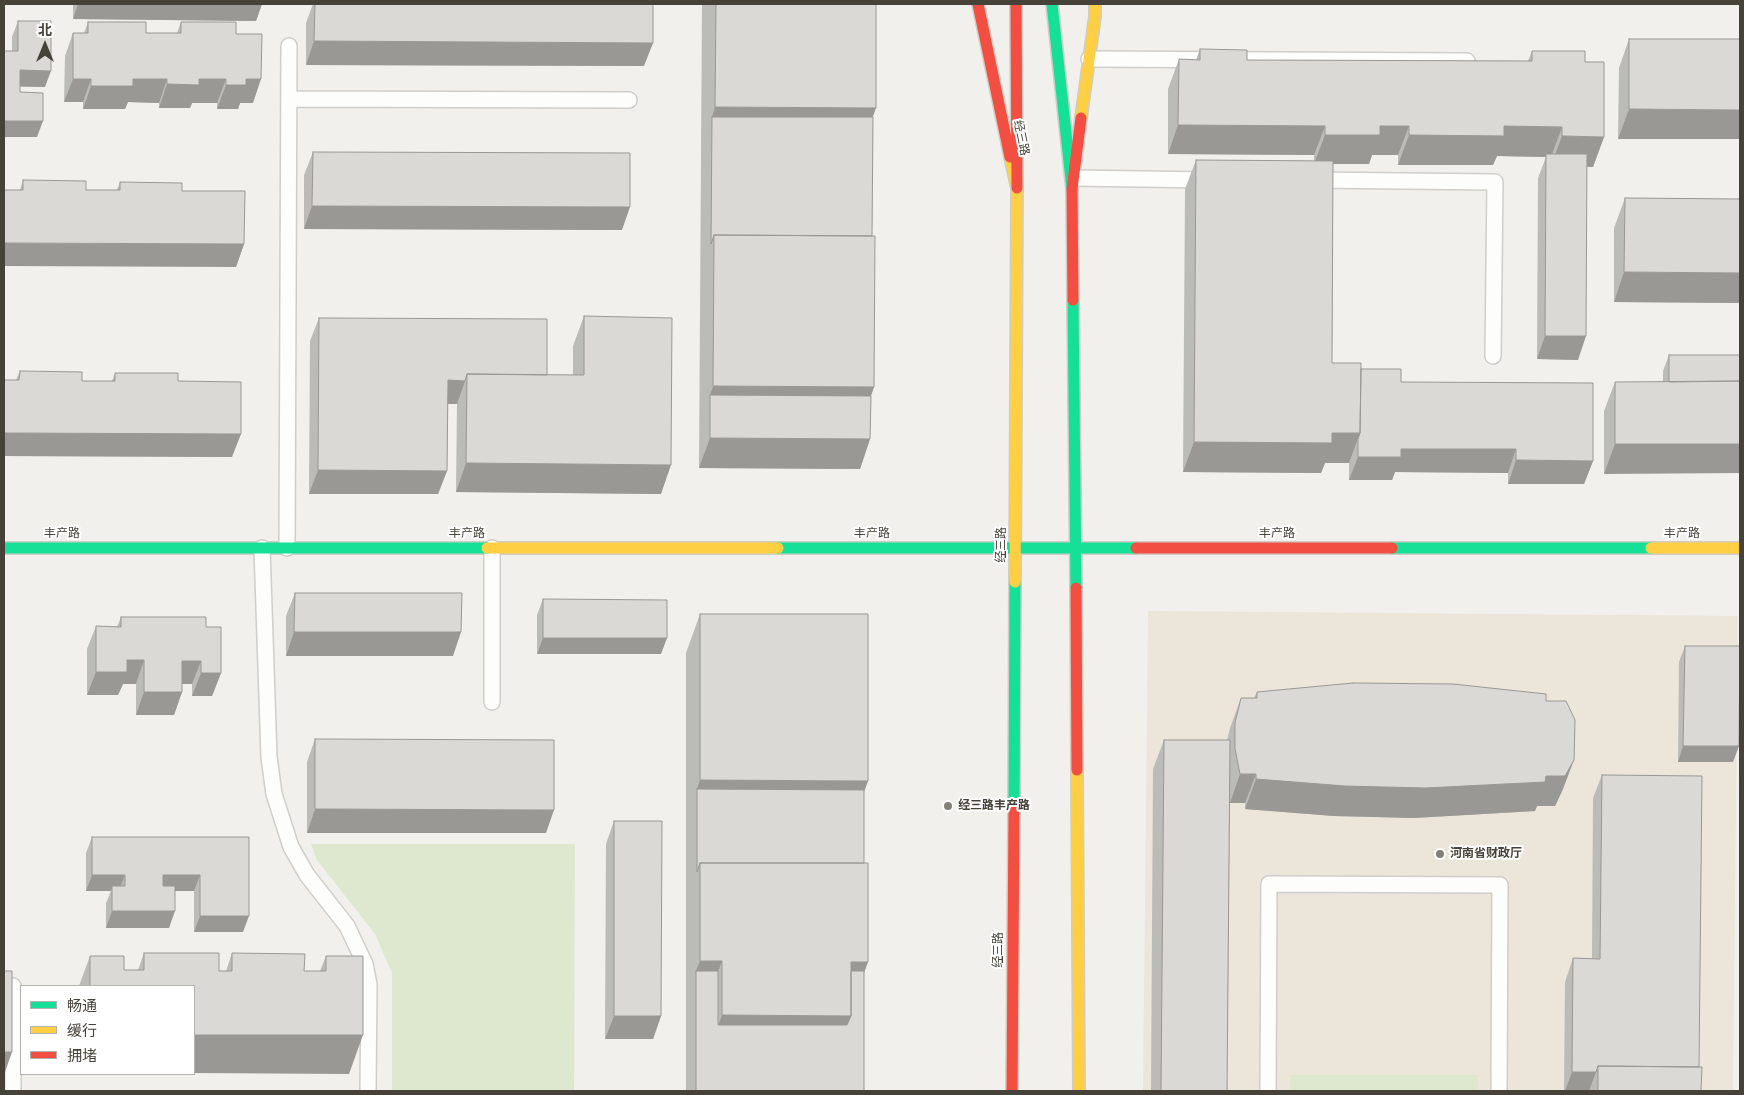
<!DOCTYPE html>
<meta charset="utf-8">
<style>
body{margin:0}
#map{position:relative;width:1744px;height:1095px;overflow:hidden;background:#f1f0ec;font-family:"Open Sans","Noto Sans SC",sans-serif}
canvas{display:block}
.frame{position:absolute;inset:0;border:5px solid #464239;pointer-events:none}
.legend{position:absolute;left:20px;top:985px;width:175px;height:90px;box-sizing:border-box;background:#fff;border:1px solid #b5b3b0;margin:0;padding:6px 9px;list-style:none;font-size:15px;color:#464239}
.legend li{display:flex;align-items:center;gap:10px;height:25px}
.legend b{width:25px;border:1px solid #b5b3b0}
.north{position:absolute;left:20px;top:20px;width:50px;height:50px;-webkit-text-stroke:4px #fff;paint-order:stroke;rotate:0deg;font-size:14px;font-weight:700;line-height:20px;text-align:center;color:#464239}
.north::after{content:'';display:block;margin:auto;width:18px;height:22px;background:#464239;clip-path:polygon(50% 0,100% 100%,50% 72%,0 100%)}
</style>
<div id="map">
<canvas width="1744" height="1095"></canvas>
<div class="frame"></div>
<ul class="legend">
<li><b style="height:6px;background:#16e098"></b>畅通</li>
<li><b style="height:6px;background:#ffcf43"></b>缓行</li>
<li><b style="height:6px;background:#f24e42"></b>拥堵</li>
</ul>
<div class="north">北</div>
</div>
<script>
const context = document.querySelector('canvas').getContext('2d');
context.lineJoin = 'round';
function fill(path, color) {
  context.fillStyle = color;
  context.fill(path, 'evenodd');
}
function toPath(rows) {
  const path = new Path2D();
  for (const r of rows) {
    path.moveTo(r[0], r[1]);
    for (let i = 2; i < r.length; i += 2) path.lineTo(r[i], r[i + 1]);
  }
  return path;
}
function strokePath(path, color, width, dash) {
  context.strokeStyle = color;
  context.lineWidth = width;
  context.lineCap = dash ? 'butt' : 'round';
  context.setLineDash(dash || []);
  context.stroke(path);
}
function label(font, color, halo, rows, align = 'center') {
  context.font = font + ' "Open Sans","Noto Sans SC",sans-serif';
  context.lineWidth = 4;
  context.setLineDash([]);
  context.textBaseline = 'middle';
  context.strokeStyle = halo;
  context.fillStyle = color;
  for (const [text, x, y, turn = 0] of rows) {
    context.save();
    context.translate(x, y);
    context.rotate((+turn || 0) * Math.PI / 180);
    context.textAlign = isNaN(turn) ? turn : align;
    if (halo) context.strokeText(text, 0, 0);
    context.fillText(text, 0, 0);
    context.restore();
  }
}
fill(toPath([
 [1148,611,1738,616,1733,1091,1143,1091]
]), '#ebe5da');
fill(toPath([
 [311,844,575,844,574,1091,392,1091,392,973,375,934,317,860],
 [1290,1075,1478,1075,1478,1091,1290,1091]
]), '#dde8cf');
const lane = toPath([
 [1089,59,1467,61],
 [289,99,629,100],
 [1073,178,1209,180],
 [1312,180,1495,182,1493,356],
 [262,548,269,757,274,794,291,847,307,875,347,926,365,964,369,985,368,1091],
 [287,548,289,46],
 [492,702,492,548],
 [4,986,13,986,13,1091],
 [1268,1091,1269,884,1500,885,1499,1091]
]);
const fast = toPath([
 [1052,4,1072,189],
 [1073,300,1076,588],
 [4,548,487,548],
 [778,548,1136,548],
 [1392,548,1651,548],
 [1014,810,1015,582]
]);
const slow = toPath([
 [1081,118,1095,16,1095,4],
 [1010,157,1017,188,1015,582],
 [487,548,778,548],
 [1651,548,1740,548],
 [1077,770,1079,1091]
]);
const jam = toPath([
 [978,4,1010,157],
 [1016,4,1017,188],
 [1073,300,1072,189,1081,118],
 [1136,548,1392,548],
 [1076,588,1077,770],
 [1012,1091,1014,810]
]);
strokePath(lane, '#cfceca', 18);
strokePath(fast, '#cfcdc4', 14);
strokePath(slow, '#cfcdc4', 14);
strokePath(jam, '#cfcdc4', 14);
strokePath(lane, '#fdfdfc', 15);
strokePath(fast, '#16e098', 11);
strokePath(slow, '#ffcf43', 11);
strokePath(jam, '#f24e42', 11);
fill(toPath([
 [73,4,262,4,256,21,73,19],
 [313,4,653,4,644,66,306,65,306,23],
 [702,4,876,4,873,117,872,236,874,387,871,396,870,439,860,469,699,468],
 [18,21,45,87,20,87,20,92,37,137,4,137,12,51,12,37],
 [88,22,146,33,177,33,181,22,236,34,253,103,240,103,238,109,217,109,217,103,192,103,190,108,159,108,159,103,128,102,125,109,83,109,83,102,64,102,65,56,73,33,84,33],
 [1629,39,1740,39,1618,139,1619,68],
 [1200,49,1247,60,1528,61,1532,51,1585,62,1604,137,1593,167,1587,166,1578,360,1537,359,1538,178,1546,157,1497,156,1493,165,1398,165,1398,155,1372,155,1369,164,1333,164,1332,363,1361,369,1401,382,1593,461,1584,484,1508,484,1508,473,1395,472,1392,480,1349,480,1349,462,1325,463,1321,473,1183,472,1185,189,1196,160,1314,161,1314,155,1168,154,1168,89,1179,59,1196,60],
 [313,152,622,230,304,229,304,175],
 [23,180,86,190,117,190,120,182,182,191,244,244,236,267,20,190],
 [1625,198,1740,199,1740,303,1614,302,1614,228],
 [584,316,661,494,456,492,457,404,448,404,447,471,438,494,309,494,310,341,319,318,547,375,573,375,573,346],
 [1669,355,1740,355,1604,474,1604,411,1615,382,1663,382,1663,371],
 [20,371,82,381,112,381,115,373,178,381,232,457,4,456,4,380,16,380],
 [295,593,453,656,286,656,286,616],
 [543,599,661,654,537,654,537,615],
 [700,614,864,971,864,1091,686,1091,686,653],
 [121,617,206,627,221,673,212,696,192,696,192,684,182,684,182,692,174,715,136,715,136,684,123,684,118,695,87,695,87,649,96,626,117,627],
 [1685,646,1733,762,1678,762,1679,662],
 [1257,692,1546,701,1563,789,1555,806,1537,806,1535,811,1414,818,1334,816,1245,809,1245,803,1230,803,1227,1091,1151,1091,1153,769,1164,740,1227,740,1230,728,1241,698,1254,698],
 [315,739,546,833,307,833,307,762],
 [1602,775,1699,1067,1701,1091,1564,1091,1565,982,1573,958,1592,959,1593,798],
 [614,821,661,1016,653,1039,605,1039,606,844],
 [92,837,249,837,243,932,194,932,194,891,175,891,169,928,106,928,106,903,111,891,86,891,86,853],
 [144,953,219,971,226,971,232,953,304,971,320,971,326,956,349,1074,194,986,79,986,90,956,124,970,138,970]
]), '#bbbbb7');
fill(toPath([
 [78,4,262,4,256,21,73,19],
 [314,41,653,43,644,66,306,65],
 [20,70,51,71,45,87,14,86],
 [73,79,91,79,83,102,64,102],
 [133,79,167,79,159,103,128,102,125,109,83,109,91,86],
 [199,79,226,79,217,103,192,103,190,108,159,108,167,84],
 [246,79,261,79,253,103,240,103,238,109,217,109,226,85],
 [715,107,876,108,862,147,712,117],
 [1629,109,1740,110,1740,139,1618,139],
 [4,121,43,121,37,137,4,137],
 [1178,125,1325,126,1314,155,1168,154],
 [1380,126,1409,126,1398,155,1372,155,1369,164,1314,164,1325,135],
 [1504,126,1562,127,1551,157,1546,154,1546,157,1497,156,1493,165,1398,165,1409,135],
 [1562,136,1604,137,1593,167,1551,166],
 [312,206,630,207,622,230,304,229],
 [4,243,244,244,236,267,4,266],
 [1624,272,1740,273,1740,303,1614,302],
 [1545,336,1586,336,1578,360,1537,359],
 [448,380,465,381,457,404,439,404],
 [713,386,874,387,860,426,710,395],
 [4,433,241,434,232,457,4,456],
 [1332,433,1360,433,1349,463,1325,463,1321,473,1183,472,1194,442],
 [710,438,870,439,860,469,699,468],
 [1615,444,1740,444,1740,473,1604,474],
 [1401,449,1516,449,1508,473,1395,472,1392,480,1349,480,1358,457],
 [1516,460,1593,461,1584,484,1508,484],
 [466,463,671,465,661,494,456,492],
 [318,470,447,471,438,494,309,494],
 [294,632,461,632,453,656,286,656],
 [543,638,667,638,661,654,537,654],
 [127,660,144,660,136,684,123,684,118,695,87,695,96,672],
 [182,661,201,661,192,684,174,684],
 [201,673,221,673,212,696,192,696],
 [144,692,182,692,174,715,136,715],
 [1683,746,1739,746,1733,762,1678,762],
 [1574,760,1563,789,1555,806,1537,806,1535,811,1414,818,1334,816,1245,809,1256,779,1546,776],
 [1240,774,1256,774,1245,803,1230,803],
 [700,780,868,781,854,820,697,789],
 [315,809,554,810,546,833,307,833],
 [92,875,125,875,119,891,112,886,111,891,86,891],
 [163,875,200,875,194,891,157,891],
 [112,911,175,911,169,928,106,928],
 [200,916,249,916,243,932,194,932],
 [700,961,722,961,708,1000,696,971],
 [851,962,868,962,854,1001,847,1001],
 [722,1015,851,1016,837,1055,708,1054],
 [614,1016,661,1016,653,1039,605,1039],
 [194,1035,363,1035,349,1074,194,1073],
 [4,1052,12,1052,4,1075],
 [1572,1072,1596,1072,1589,1091,1565,1091]
]), '#999895');
const building = toPath([
 [315,4,653,4,653,43,314,41,315,4],
 [716,4,876,4,876,108,715,107,716,4],
 [18,21,51,21,51,71,20,70,20,92,43,93,43,121,4,121,4,51,18,51,18,21],
 [88,22,146,22,146,33,181,33,181,22,236,22,236,34,262,34,261,79,246,79,246,85,226,85,226,79,199,79,199,85,167,84,167,79,133,79,133,86,91,86,91,79,73,79,73,33,88,33,88,22],
 [1629,39,1740,39,1740,110,1629,109,1629,39],
 [1200,49,1247,50,1247,60,1532,61,1532,51,1585,51,1585,62,1604,62,1604,137,1562,136,1562,127,1504,126,1504,136,1409,135,1409,126,1380,126,1380,135,1325,135,1325,126,1178,125,1179,59,1200,60,1200,49],
 [712,117,873,117,872,236,714,235,711,244,712,117],
 [313,152,630,153,630,207,312,206,313,152],
 [1546,154,1587,154,1586,336,1545,336,1546,154],
 [1196,160,1333,161,1332,363,1361,363,1360,433,1332,433,1332,443,1194,442,1196,160],
 [23,180,86,181,86,190,120,190,120,182,182,183,182,191,245,191,244,244,4,243,4,190,23,190,23,180],
 [1625,198,1740,199,1740,273,1624,272,1625,198],
 [714,235,875,236,874,387,713,386,714,235],
 [584,316,672,318,671,465,466,463,467,374,584,375,584,316],
 [319,318,547,319,547,375,467,374,465,381,448,380,447,471,318,470,319,318],
 [1669,355,1740,355,1740,381,1669,382,1669,355],
 [1361,369,1401,369,1401,382,1593,383,1593,461,1516,460,1516,449,1401,449,1401,457,1358,457,1358,439,1360,433,1361,369],
 [20,371,82,372,82,381,115,381,115,373,178,373,178,381,241,382,241,434,4,433,4,380,19,380,20,371],
 [1740,381,1740,444,1615,444,1615,382,1740,381],
 [710,395,871,396,870,439,710,438,710,395],
 [295,593,462,593,461,632,294,632,295,593],
 [543,599,667,600,667,638,543,638,543,599],
 [700,614,868,614,868,781,700,780,700,614],
 [121,617,206,617,206,627,221,627,221,673,201,673,201,661,182,661,182,692,144,692,144,660,127,660,127,672,96,672,96,626,121,627,121,617],
 [1685,646,1740,646,1739,746,1683,746,1685,646],
 [1353,683,1453,684,1546,694,1546,701,1566,701,1575,720,1574,760,1565,776,1546,776,1545,782,1425,788,1345,786,1256,779,1256,774,1240,774,1235,749,1235,723,1241,698,1257,698,1257,692,1353,683],
 [315,739,554,740,554,810,315,809,315,739],
 [1164,740,1230,740,1227,1091,1161,1091,1164,740],
 [1602,775,1702,776,1699,1067,1598,1066,1596,1072,1572,1072,1573,958,1600,959,1602,775],
 [697,789,864,790,864,863,700,863,697,872,697,789],
 [614,821,662,821,661,1016,614,1016,614,821],
 [92,837,249,837,249,916,200,916,200,875,163,875,163,886,175,886,175,911,112,911,112,886,125,886,125,875,92,875,92,837],
 [700,863,868,863,868,962,851,962,851,1016,722,1015,722,961,700,961,700,863],
 [144,953,219,953,219,971,232,971,232,953,305,954,304,971,326,971,326,956,363,956,363,1035,194,1035,194,986,90,986,90,956,124,956,124,970,144,970,144,953],
 [4,971,12,971,12,1052,4,1052,4,971],
 [696,971,718,971,718,1025,847,1025,851,1016,851,971,864,971,864,1091,696,1091,696,971],
 [1598,1066,1702,1067,1701,1091,1598,1091,1598,1066]
]);
fill(building, '#dad9d5');
strokePath(building, '#999895', 1);
for (const [x, y, r, color] of [
 [948,806,5,"#827f78"],
 [1440,854,5,"#827f78"]
]) {
  const dot = new Path2D();
  dot.arc(x, y, r, 0, 2 * Math.PI);
  context.fillStyle = color;
  context.fill(dot);
  strokePath(dot, '#fff', 2);
}
label('12px', '#464239', '#fff', [
 ["经三路",1021,138,78],
 ["丰产路",62,534],
 ["丰产路",467,534],
 ["丰产路",872,534],
 ["丰产路",1277,534],
 ["丰产路",1682,534],
 ["经三路",1002,545,-90],
 ["经三路",999,950,-90]
]);
label('bold 12px', '#464239', '#fff', [
 ["经三路丰产路",958,806],
 ["河南省财政厅",1450,854]
], 'left');
</script>
